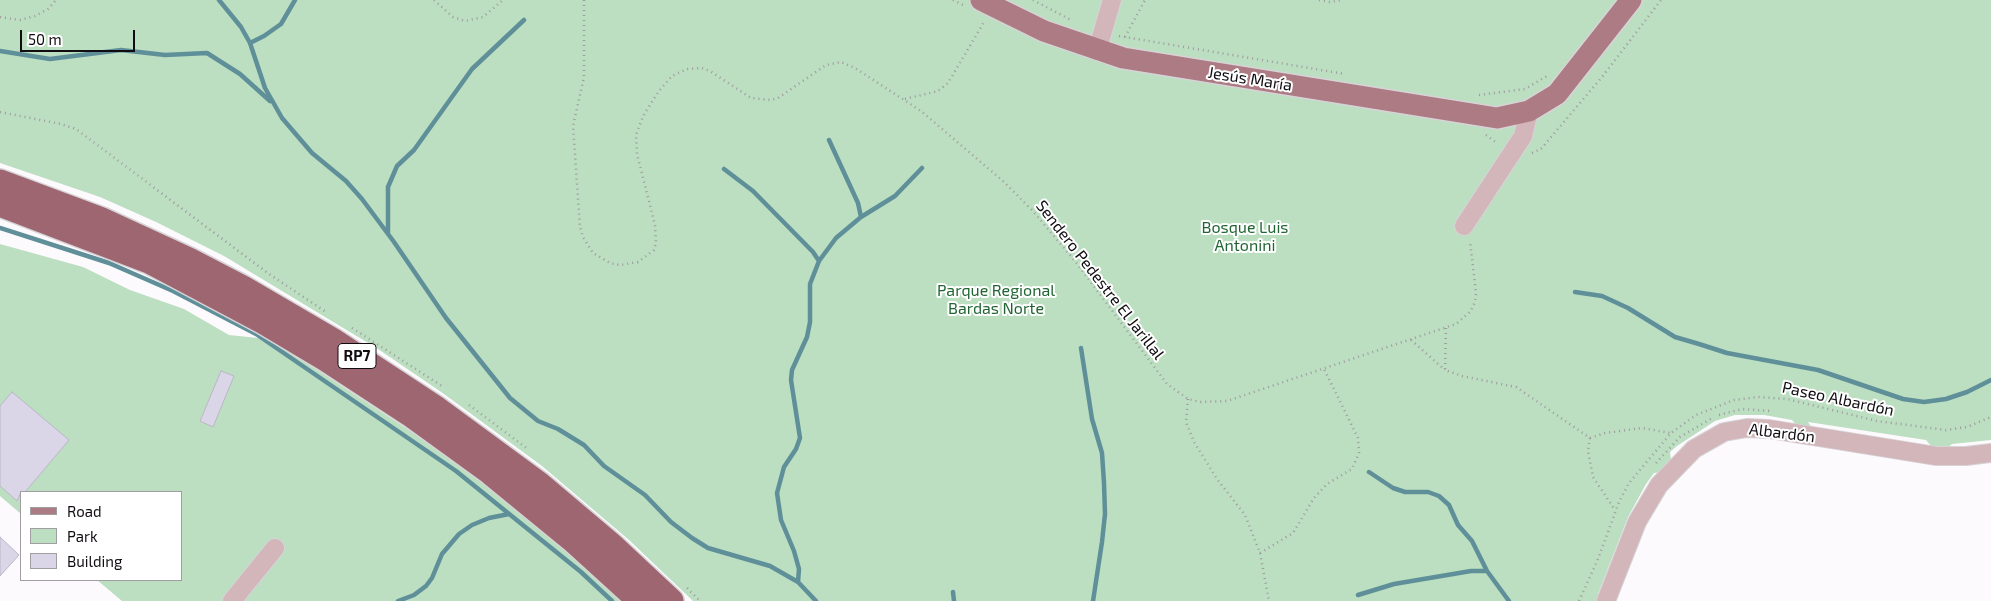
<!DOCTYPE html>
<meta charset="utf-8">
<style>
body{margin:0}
#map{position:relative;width:1991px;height:601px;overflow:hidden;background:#fdfafe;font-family:"Exo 2",sans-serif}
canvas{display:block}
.legend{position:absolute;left:20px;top:491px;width:162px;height:90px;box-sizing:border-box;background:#fff;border:1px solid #a09ea0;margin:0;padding:6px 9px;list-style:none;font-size:15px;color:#110c11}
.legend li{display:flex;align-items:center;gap:10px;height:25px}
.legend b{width:25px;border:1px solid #a09ea0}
.scale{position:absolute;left:20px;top:30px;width:115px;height:22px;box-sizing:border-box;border:2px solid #110c11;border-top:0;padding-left:6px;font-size:15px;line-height:18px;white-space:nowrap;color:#110c11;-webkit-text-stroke:4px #fff;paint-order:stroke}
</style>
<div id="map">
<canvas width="1991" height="601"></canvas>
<ul class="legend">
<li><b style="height:6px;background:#ad7b83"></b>Road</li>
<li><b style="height:14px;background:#bcdec1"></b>Park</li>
<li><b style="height:14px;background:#dad5e7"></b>Building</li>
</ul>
<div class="scale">50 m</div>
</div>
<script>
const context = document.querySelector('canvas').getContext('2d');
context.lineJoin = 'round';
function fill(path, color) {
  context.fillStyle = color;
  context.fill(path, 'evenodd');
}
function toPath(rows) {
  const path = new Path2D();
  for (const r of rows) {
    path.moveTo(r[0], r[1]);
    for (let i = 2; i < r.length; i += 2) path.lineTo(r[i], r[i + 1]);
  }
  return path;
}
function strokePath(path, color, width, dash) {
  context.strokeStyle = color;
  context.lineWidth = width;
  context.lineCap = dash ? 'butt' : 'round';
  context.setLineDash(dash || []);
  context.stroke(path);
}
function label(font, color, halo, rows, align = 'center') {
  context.font = font + ' "Exo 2",sans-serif';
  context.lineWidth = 4;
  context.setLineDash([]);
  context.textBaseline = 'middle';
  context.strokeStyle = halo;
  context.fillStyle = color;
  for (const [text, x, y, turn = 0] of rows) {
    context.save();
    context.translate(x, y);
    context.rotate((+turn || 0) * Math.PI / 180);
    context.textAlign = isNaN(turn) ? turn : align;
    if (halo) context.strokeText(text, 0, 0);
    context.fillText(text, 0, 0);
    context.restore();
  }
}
fill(toPath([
 [0,0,1991,0,1991,440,1952,444,1946,449,1932,447,1926,440,1808,422,1812,428,1797,426,1792,420,1764,415,1735,415,1715,421,1677,446,1670,452,1671,460,1662,472,1654,473,1646,484,1628,517,1598,594,1602,601,693,601,629,540,542,466,444,394,378,349,224,256,156,222,100,197,0,163],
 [0,244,83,267,130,290,184,309,229,335,258,338,275,343,290,352,427,442,481,481,531,520,623,601,122,601,97,580,181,580,181,492,21,492,21,514,0,496]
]), '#bcdec1');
strokePath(toPath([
 [219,0,241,27,250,43,265,88,282,118,312,153,346,181,362,199,394,242,446,318,510,398,538,421,558,429,584,445,604,466,645,495,671,522,692,538,708,548,770,566,798,582,816,601],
 [250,43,264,36,281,24,295,0],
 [0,51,50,59,121,50,165,55,207,53,240,74,270,101],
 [829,140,858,203,861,217],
 [724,169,753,191,813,252,819,261],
 [0,228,109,263,173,291,256,334,456,471,581,572,612,601],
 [388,233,388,187,397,166,414,150,472,69,524,20],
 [1575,292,1602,296,1628,308,1675,337,1699,344,1727,353,1818,370,1903,399,1924,402,1946,399,1967,392,1991,380],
 [1081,348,1092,419,1102,453,1104,483,1105,514,1102,542,1093,601],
 [1369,472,1393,488,1405,492,1428,492,1439,496,1449,505,1458,525,1472,541,1487,571,1509,601],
 [798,582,799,569,794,551,781,520,777,493,784,467,796,449,800,438,791,380,792,370,807,337,810,322,810,284,819,261,836,238,861,217,895,196,922,168],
 [953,592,954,601],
 [1358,595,1394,584,1471,571,1487,571],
 [398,601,414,595,426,586,432,578,442,554,459,534,472,525,489,518,509,514]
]), '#5f9099', 4.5);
const building = toPath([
 [221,371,234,376,213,427,200,421,221,371],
 [12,392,69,440,25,492,21,492,17,501,0,486,0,406,12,392],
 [0,537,19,555,0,576,0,537]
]);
fill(building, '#dad5e7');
strokePath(building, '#bcb7c8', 1);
const minor = toPath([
 [1097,51,1112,0],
 [1464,226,1523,136,1529,111],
 [232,601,275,548],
 [1606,601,1637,522,1659,485,1694,449,1724,432,1747,428,1769,429,1936,456,1966,456,1991,453]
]);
const major = toPath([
 [981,0,1044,31,1123,58,1497,118,1529,111,1557,94,1631,0]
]);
const highway = toPath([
 [0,182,102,220,189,260,243,288,332,340,437,409,539,484,610,544,671,601],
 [0,204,149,261,264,322,326,359,410,414,490,472,573,540,640,601]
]);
strokePath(minor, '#d7d4d8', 20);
strokePath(major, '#d7d4d8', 24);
strokePath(highway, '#d7d4d8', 28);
strokePath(toPath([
 [434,0,453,17,465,21,483,17,503,0],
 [584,0,584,77,573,126,580,227,583,237,593,253,610,263,620,265,638,262,654,250,656,243,655,225,637,154,636,135,643,116,659,91,672,76,687,69,702,68,710,71,751,98,770,100,778,98,826,65,841,62,855,68,921,111,1003,181,1032,210,1075,261,1167,384,1188,399,1200,402,1227,401,1456,324,1470,312,1475,302,1476,293,1470,241],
 [953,0,965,6],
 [1033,0,1071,20],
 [1319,0,1330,2,1342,0],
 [0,17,20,20,35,16,48,9,56,0],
 [1119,36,1345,74],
 [1125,37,1145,0],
 [1479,95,1525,89,1547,76],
 [905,99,938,91,948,83,984,22],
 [0,112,61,124,76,129,269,274,326,312],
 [1486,135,1498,144],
 [1532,153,1541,149,1602,77,1661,0],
 [352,328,442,386],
 [1446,328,1445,370,1462,376,1516,387,1590,438,1605,433,1642,428,1670,433],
 [1411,340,1445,370],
 [1188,399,1186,422,1194,442,1217,479,1245,515,1260,553,1269,601],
 [469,405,529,450],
 [1719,415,1742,409,1770,411],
 [1590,438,1588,451,1593,477,1615,510],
 [1656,463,1680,437,1714,417],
 [1260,553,1293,533,1314,498,1327,484,1352,469,1359,453,1358,438,1324,369],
 [687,588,700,601],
 [1579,601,1598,559,1619,502,1629,483,1671,433,1696,415,1734,400,1758,397,1787,399,1877,421,1946,430,1967,427,1991,417]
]), '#9e9a9f', 2.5, [1, 4]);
strokePath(minor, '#d2b6ba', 18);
strokePath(major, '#ad7b83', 21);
strokePath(highway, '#9e6670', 25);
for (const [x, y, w] of [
 [357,356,38]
]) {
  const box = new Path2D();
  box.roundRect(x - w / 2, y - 12.5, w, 25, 4);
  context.fillStyle = '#fff';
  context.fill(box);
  strokePath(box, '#110c11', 1);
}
label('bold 15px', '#110c11', null, [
 ["RP7",357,356]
]);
label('16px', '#110c11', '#fff', [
 ["Jesús María",1250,79,9],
 ["Sendero Pedestre El Jarillal",1100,280,52],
 ["Paseo Albardón",1838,399,12],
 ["Albardón",1782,433,7]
]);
label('16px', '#226534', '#fff', [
 ["Bosque Luis",1245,228],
 ["Antonini",1245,246],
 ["Parque Regional",996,291],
 ["Bardas Norte",996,309]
]);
</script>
